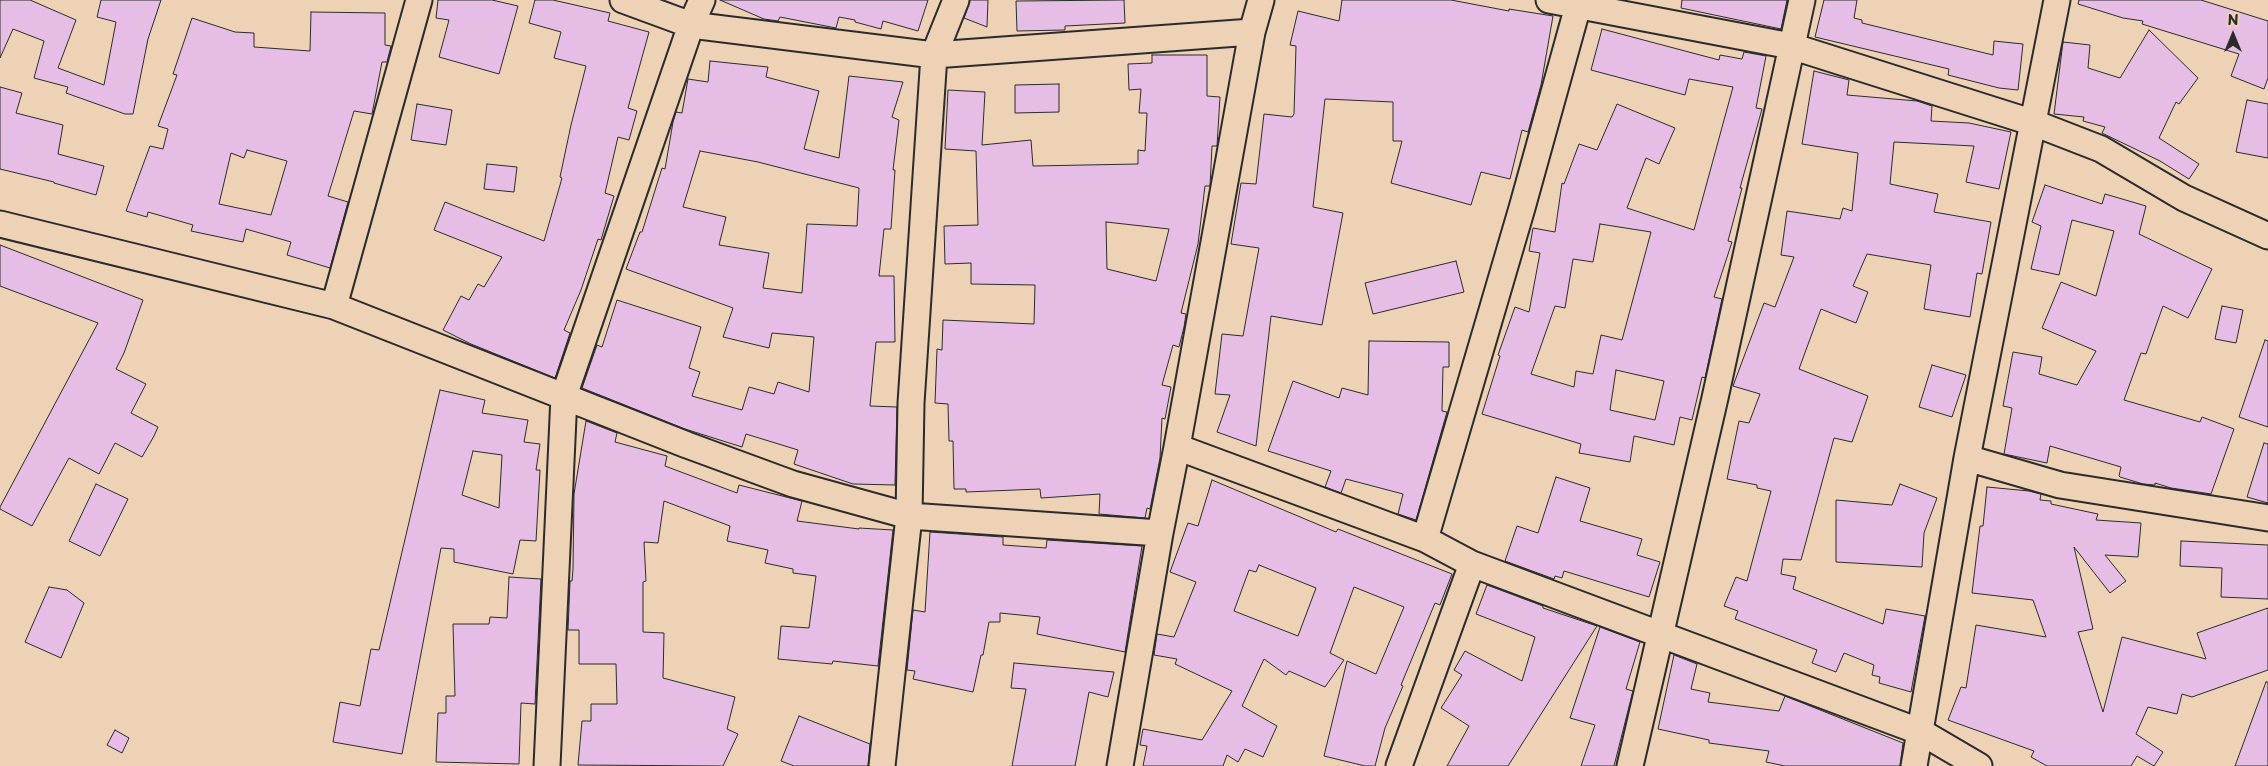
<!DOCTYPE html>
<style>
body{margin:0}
#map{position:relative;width:2268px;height:766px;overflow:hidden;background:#eed2b5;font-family:"Playpen Sans",sans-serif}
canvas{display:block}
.north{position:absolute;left:2208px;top:10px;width:50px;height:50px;-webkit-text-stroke:4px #eed2b5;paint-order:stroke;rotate:0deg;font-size:14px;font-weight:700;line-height:20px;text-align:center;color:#2b2b2b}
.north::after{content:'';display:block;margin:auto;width:18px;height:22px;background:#2b2b2b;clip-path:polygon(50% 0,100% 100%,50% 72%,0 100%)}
</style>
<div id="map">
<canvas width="2268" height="766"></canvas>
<div class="north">N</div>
</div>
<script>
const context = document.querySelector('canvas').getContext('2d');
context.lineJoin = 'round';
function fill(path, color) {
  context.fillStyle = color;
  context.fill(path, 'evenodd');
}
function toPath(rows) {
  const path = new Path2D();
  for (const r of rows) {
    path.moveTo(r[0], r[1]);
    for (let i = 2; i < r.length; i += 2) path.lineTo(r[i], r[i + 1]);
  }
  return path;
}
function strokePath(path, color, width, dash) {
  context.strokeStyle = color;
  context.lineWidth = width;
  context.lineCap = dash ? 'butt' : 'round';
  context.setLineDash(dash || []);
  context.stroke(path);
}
const building = toPath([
 [0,0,30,0,76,20,58,68,104,85,116,22,97,17,101,0,161,0,148,39,133,114,125,114,66,93,68,87,34,78,44,41,13,29,0,58,0,0],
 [438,0,492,0,518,6,499,74,439,57,449,20,436,18,438,0],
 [535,0,553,0,610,13,608,21,649,32,628,108,637,111,629,140,618,137,605,193,614,196,601,240,598,239,581,290,564,330,570,333,555,378,471,344,443,330,461,296,469,300,478,284,484,287,502,257,434,230,445,202,544,241,562,178,560,177,571,125,586,66,554,58,561,32,529,23,535,0],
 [720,0,928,0,918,31,883,21,881,29,855,22,855,20,839,17,836,28,780,17,778,21,764,19,720,0],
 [970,0,988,0,987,27,964,18,970,0],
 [1124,0,1125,23,1065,26,1065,30,1017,31,1016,1,1124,0],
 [1342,0,1451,0,1509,11,1509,9,1553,16,1541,85,1528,132,1522,130,1510,179,1481,172,1471,205,1391,183,1402,141,1393,141,1393,102,1325,99,1313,207,1343,213,1322,325,1271,316,1256,446,1217,432,1230,395,1215,394,1222,334,1243,336,1259,248,1231,244,1241,183,1256,184,1264,114,1292,117,1294,114,1296,46,1290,45,1298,11,1339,21,1342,0],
 [1682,0,1787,0,1781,29,1681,8,1682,0],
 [1824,0,1857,0,1854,18,1862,20,1862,23,1993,55,1994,41,2023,44,2018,90,1999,88,1948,75,1949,69,1815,37,1824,0],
 [2079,0,2201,0,2268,21,2268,78,2264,89,2231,76,2239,54,2142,24,2143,21,2123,18,2078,4,2079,0],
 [311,12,385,13,385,45,391,46,387,62,382,62,372,114,354,111,328,196,348,202,330,268,287,255,291,242,246,229,243,242,191,231,193,225,148,212,147,217,126,211,150,146,163,149,168,129,158,126,177,75,173,74,192,18,235,32,254,33,254,47,310,51,311,12],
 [247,150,287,161,271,215,219,204,231,153,244,158,247,150],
 [1602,29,1719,60,1720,55,1742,59,1744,52,1766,56,1756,108,1762,109,1740,188,1742,188,1728,241,1732,242,1714,297,1722,299,1705,378,1702,377,1692,420,1680,417,1674,445,1634,436,1630,462,1579,453,1581,444,1482,414,1500,356,1498,355,1515,307,1529,312,1540,253,1529,251,1533,228,1555,232,1562,183,1564,184,1579,144,1597,150,1617,104,1675,128,1659,164,1646,158,1627,208,1694,230,1733,87,1689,79,1685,95,1591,70,1602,29],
 [1600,224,1651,232,1622,340,1601,335,1593,374,1576,371,1574,387,1531,374,1555,306,1565,308,1573,259,1593,262,1600,224],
 [1616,370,1664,381,1655,420,1610,410,1616,370],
 [2149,30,2198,78,2179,104,2176,102,2159,138,2199,164,2189,179,2160,161,2102,133,2105,127,2083,121,2084,117,2054,114,2063,42,2090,45,2088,68,2120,78,2149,30],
 [1152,55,1207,55,1207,96,1220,97,1217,146,1212,146,1210,186,1205,186,1198,244,1181,313,1186,314,1184,327,1179,347,1173,345,1162,385,1171,387,1165,419,1162,418,1160,458,1150,509,1147,508,1145,518,1099,514,1100,494,1041,498,1040,489,966,492,966,489,954,489,953,441,949,441,948,404,935,403,937,349,942,350,943,320,1034,324,1035,285,971,284,971,263,945,264,944,226,978,225,976,151,945,149,948,90,985,92,982,145,1031,140,1033,166,1138,164,1138,150,1145,151,1147,113,1139,113,1141,89,1129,90,1128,64,1152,63,1152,55],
 [1106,222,1169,229,1156,281,1107,269,1106,222],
 [710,61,768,67,766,77,819,91,804,149,839,158,849,76,903,82,892,117,899,120,893,170,895,170,891,229,884,229,879,276,894,276,895,342,876,342,870,406,897,407,895,485,853,484,794,464,798,450,746,434,742,447,685,429,582,388,597,345,602,347,617,300,701,327,689,368,700,372,692,396,742,410,749,387,774,394,778,382,809,392,814,337,772,333,769,348,723,337,733,308,626,269,640,232,642,232,662,168,665,169,673,122,676,112,682,113,688,79,708,82,710,61],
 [700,151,758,162,859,188,857,226,807,224,802,293,763,288,769,253,719,245,726,217,683,207,700,151],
 [1814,71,1849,80,1847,95,1917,101,1932,106,1931,121,1969,123,2011,132,1999,189,1966,182,1974,146,1894,142,1890,184,1938,194,1934,212,1991,222,1982,274,1977,273,1970,317,1924,309,1931,265,1867,254,1853,286,1868,292,1856,323,1821,309,1799,369,1868,396,1852,442,1834,438,1801,560,1783,559,1781,574,1796,577,1793,589,1883,624,1886,609,1925,616,1911,692,1879,683,1880,677,1872,675,1874,665,1844,653,1836,672,1812,663,1817,650,1735,619,1738,611,1724,606,1736,577,1747,581,1771,491,1757,488,1757,485,1727,479,1739,421,1749,423,1760,394,1733,386,1764,303,1775,307,1794,257,1781,255,1787,211,1840,219,1843,208,1852,211,1858,153,1802,144,1814,71],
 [1059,84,1059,112,1015,113,1015,85,1059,84],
 [0,87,22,93,16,113,63,125,58,154,104,166,96,195,54,183,54,182,0,169,0,87],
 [2247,100,2268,104,2268,158,2236,152,2247,100],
 [417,104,452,110,446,145,411,140,417,104],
 [487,164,517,167,514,192,484,189,487,164],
 [2045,185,2102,204,2105,194,2146,206,2139,234,2212,269,2188,318,2163,306,2146,354,2141,353,2124,400,2200,422,2202,417,2234,429,2211,494,2171,488,2155,483,2155,485,2143,484,2120,477,2119,476,2121,467,2050,446,2047,463,2004,454,2012,408,2003,406,2013,352,2042,357,2039,374,2077,385,2096,351,2042,328,2061,282,2096,296,2114,231,2072,220,2059,275,2031,269,2041,226,2032,222,2045,185],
 [0,245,143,300,124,353,116,369,146,384,131,413,158,427,154,436,142,457,115,443,99,474,69,458,32,526,0,509,0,507,98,323,0,286,0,245],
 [1456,261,1464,292,1373,314,1365,283,1456,261],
 [2222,306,2243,310,2236,343,2215,339,2222,306],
 [2265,340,2268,341,2268,427,2239,417,2265,340],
 [1369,341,1449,342,1449,367,1443,367,1442,411,1447,412,1416,520,1398,514,1403,494,1346,479,1341,493,1325,487,1331,471,1268,451,1293,381,1339,398,1342,388,1368,395,1369,341],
 [1932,365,1966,375,1952,417,1919,407,1932,365],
 [440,390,485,400,482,413,528,420,524,442,540,444,536,470,540,470,536,541,520,540,513,574,454,562,454,549,441,548,402,754,333,742,340,702,360,706,371,649,379,650,440,390],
 [473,451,502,455,499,508,462,495,473,451],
 [586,421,617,433,615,442,667,456,665,466,737,493,739,485,802,501,797,521,859,529,859,528,893,530,878,666,833,661,832,664,778,659,781,626,809,628,816,576,793,573,793,569,765,563,768,550,727,541,730,526,664,501,658,543,644,542,646,581,643,582,643,632,664,633,663,678,735,697,727,729,738,734,723,766,578,765,582,721,591,721,591,704,617,704,616,664,579,664,579,630,568,630,570,581,572,581,573,569,574,494,586,421],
 [2264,443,2268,444,2268,503,2247,497,2264,443],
 [1556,477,1590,488,1580,521,1642,539,1637,555,1660,562,1649,597,1564,571,1562,578,1555,576,1554,579,1505,561,1517,526,1538,533,1556,477],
 [1212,480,1336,532,1338,529,1452,574,1440,605,1435,603,1401,685,1403,686,1385,728,1375,766,1365,766,1324,756,1347,661,1376,674,1404,607,1354,587,1330,653,1344,660,1325,687,1289,671,1286,675,1264,659,1242,706,1277,726,1263,757,1245,749,1238,762,1227,755,1223,766,1143,766,1147,746,1140,745,1143,729,1202,740,1232,691,1175,664,1177,659,1154,655,1157,634,1174,637,1196,582,1170,572,1188,523,1198,526,1212,480],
 [1259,565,1316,588,1298,636,1234,611,1249,570,1256,572,1259,565],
 [96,484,128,499,100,556,69,541,96,484],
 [1900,484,1937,498,1924,533,1922,567,1836,562,1836,500,1892,505,1900,484],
 [1987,487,2029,491,2041,494,2040,500,2051,501,2051,504,2098,514,2096,520,2141,523,2138,557,2105,555,2126,581,2110,593,2074,547,2093,629,2078,632,2103,712,2122,637,2206,659,2197,633,2268,608,2268,670,2192,697,2182,694,2177,714,2148,707,2136,734,2163,752,2154,766,2137,756,2131,766,2047,766,2031,757,2034,751,1948,720,1961,687,1966,688,1976,625,2046,637,2033,600,1972,593,1980,526,1983,526,1987,487],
 [930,532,1003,537,1003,545,1046,548,1047,540,1142,546,1125,652,1037,634,1040,617,1000,613,1000,622,989,622,983,655,981,655,973,692,913,679,915,671,907,670,913,610,925,612,930,532],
 [2181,541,2268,545,2268,599,2221,597,2222,568,2180,566,2181,541],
 [509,577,541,579,535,704,521,703,519,764,436,762,438,713,446,713,446,696,455,696,453,624,489,624,490,617,507,618,509,577],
 [1487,585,1543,606,1543,608,1597,626,1508,766,1447,766,1469,726,1441,708,1462,675,1454,670,1465,651,1522,681,1535,637,1476,614,1487,585],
 [49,587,67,590,84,603,61,658,25,642,49,587],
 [1600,627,1640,642,1626,689,1633,691,1614,766,1581,766,1595,725,1570,718,1600,627],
 [1674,655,1697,664,1691,689,1710,693,1708,702,1779,711,1785,696,1903,743,1900,766,1785,766,1766,762,1769,751,1709,743,1709,740,1658,729,1674,655],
 [1014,663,1114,672,1108,697,1089,692,1075,766,1012,766,1026,689,1011,688,1014,663],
 [2266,682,2268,682,2268,766,2235,766,2266,682],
 [799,716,870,744,868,766,794,766,781,761,799,716],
 [115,730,129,738,122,753,107,745,115,730]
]);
fill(building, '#e6bde4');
strokePath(building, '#2b2b2b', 1);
const street = toPath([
 [623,0,691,25,934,55,1252,32],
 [1549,0,1791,46,2034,123,2101,149,2184,198,2268,236],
 [0,224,334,306,687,445,793,484,909,516,1160,533],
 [334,306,419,0],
 [1177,447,1425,539,1472,564,1921,732,1979,766],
 [1967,458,2060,485,2268,518],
 [1425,539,1522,208,1578,6],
 [547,766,564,396,691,25,702,0],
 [882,766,909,516,911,403,934,55,956,0],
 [1120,766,1160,533,1177,447,1252,32,1261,0],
 [1399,766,1472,564],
 [1630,766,1715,398,1802,0],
 [1914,766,1967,458,2057,0]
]);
strokePath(street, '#2b2b2b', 29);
strokePath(street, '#eed2b5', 25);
</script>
